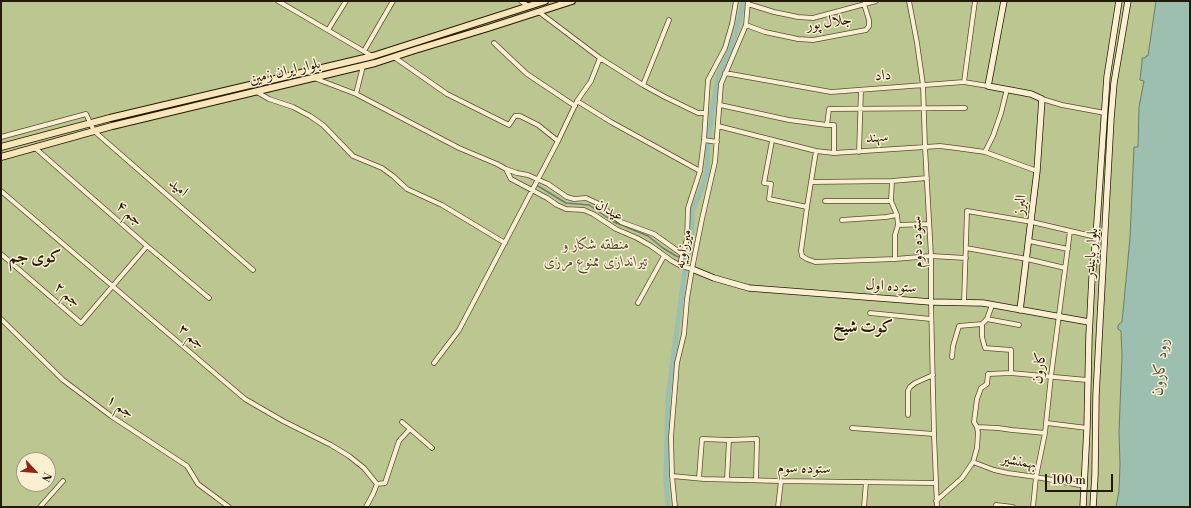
<!DOCTYPE html>
<meta charset="utf-8">
<style>
body{margin:0}
#map{position:relative;width:1191px;height:508px;overflow:hidden;background:#f8e6b8;font-family:"Libre Bodoni",serif}
canvas{display:block}
.frame{position:absolute;inset:0;border:2px solid #251909;pointer-events:none}
.north{position:absolute;left:16px;top:452px;width:40px;height:40px;box-sizing:border-box;background:#faefd1;border:1px solid #a59981;border-radius:50%;rotate:116deg;font-size:11px;font-weight:700;line-height:16px;text-align:center;color:#251909}
.north::after{content:'';display:block;margin:auto;width:14px;height:18px;background:#8f2418;clip-path:polygon(50% 0,100% 100%,50% 72%,0 100%)}
.scale{position:absolute;left:1045px;top:474px;width:68px;height:18px;box-sizing:border-box;border:2px solid #251909;border-top:0;padding-left:5px;font-size:12px;line-height:14px;white-space:nowrap;color:#251909;-webkit-text-stroke:3px #faefd1;paint-order:stroke}
</style>
<div id="map">
<canvas width="1191" height="508"></canvas>
<div class="frame"></div>
<div class="north">N</div>
<div class="scale">100 m</div>
</div>
<script>
const context = document.querySelector('canvas').getContext('2d');
context.lineJoin = 'round';
function fill(path, color) {
  context.fillStyle = color;
  context.fill(path, 'evenodd');
}
function toPath(rows) {
  const path = new Path2D();
  for (const r of rows) {
    path.moveTo(r[0], r[1]);
    for (let i = 2; i < r.length; i += 2) path.lineTo(r[i], r[i + 1]);
  }
  return path;
}
function strokePath(path, color, width, dash) {
  context.strokeStyle = color;
  context.lineWidth = width;
  context.lineCap = dash ? 'butt' : 'round';
  context.setLineDash(dash || []);
  context.stroke(path);
}
function label(font, color, halo, rows, align = 'center') {
  context.font = font + ' "Libre Bodoni",Amiri,serif';
  context.lineWidth = 3;
  context.setLineDash([]);
  context.textBaseline = 'middle';
  context.strokeStyle = halo;
  context.fillStyle = color;
  for (const [text, x, y, turn = 0] of rows) {
    context.save();
    context.translate(x, y);
    context.rotate((+turn || 0) * Math.PI / 180);
    context.textAlign = isNaN(turn) ? turn : align;
    if (halo) context.strokeText(text, 0, 0);
    context.fillText(text, 0, 0);
    context.restore();
  }
}
fill(toPath([
 [1,1,1190,1,1190,507,1,507],
 [24,460,48,460,48,484,24,484]
]), '#bbc690');
const water = toPath([
 [1156,1,1190,1,1190,507,1116,507,1119,491,1120,464,1119,432,1122,356,1121,331,1118,329,1118,326,1119,324,1122,322,1130,238,1134,147,1138,147,1139,107,1144,81,1140,80,1142,62,1142,58,1145,58,1146,56,1148,56,1156,1]
]);
fill(water, '#9dbfb0');
strokePath(water, '#6d7d6d', 1);
strokePath(toPath([
 [538,186,566,203,589,205,614,222,648,236,663,248,676,256,687,259]
]), '#6d7d6d', 1.5);
strokePath(toPath([
 [668,507,666,480,668,396,687,255,692,241,692,211,702,188,707,171,708,143,714,99,719,74,731,48,740,17,743,1]
]), '#9dbfb0', 5);
const street = toPath([
 [278,1,372,56],
 [521,1,528,6],
 [909,1,917,43,923,85,925,147,931,256,931,302,934,434,937,507],
 [748,4,774,12,798,17,813,18,876,1],
 [539,12,600,58,643,85,665,97,698,113,706,113],
 [746,25,765,32,798,39,813,40,866,30,869,26,869,20,864,4],
 [328,30,346,1],
 [494,43,527,74,575,106],
 [364,51,393,1],
 [394,57,447,94,509,125,515,116,520,116,538,125,558,141],
 [725,73,831,92,964,82,988,86],
 [314,78,356,94,363,66],
 [964,82,975,1],
 [643,85,669,20],
 [257,92,269,99,293,107,310,116,323,125,353,156,382,168,393,176,407,189,442,205,505,243],
 [356,94,459,148,497,164,506,169,517,173,528,175,548,184,567,197,574,199,586,198,599,204,613,216,621,222,654,234,682,254],
 [1042,99,1062,105,1105,113],
 [577,101,611,122,700,171],
 [720,105,789,120,827,125,829,109,965,108],
 [827,125,834,125,834,153],
 [718,126,816,151,834,153,940,146,956,148,985,152,1037,171],
 [1,137,86,114,94,131,253,270],
 [704,140,717,142],
 [772,141,764,183,771,184,769,199,807,207],
 [34,147,147,246,209,298],
 [816,151,807,207,801,251,802,256,807,259,815,262,895,259,931,256,966,258],
 [859,152,861,90],
 [985,152,993,136,1001,113,1007,89],
 [506,169,511,179,547,198,557,205,566,209,584,210,593,214,616,229,637,238,651,246,672,261,681,266,692,269],
 [892,181,891,201,897,215,898,225,895,235,895,259],
 [811,182,892,181,927,178],
 [1,191,245,399,283,421,331,445,349,456,364,468,377,484],
 [825,201,891,201],
 [842,220,886,217,897,215],
 [898,225,929,224],
 [1029,241,1068,249],
 [966,248,1027,259,1065,268],
 [1,254,81,323,147,246],
 [681,266,681,260,687,239,688,208,700,171,704,140,708,80,725,48,732,24,736,1],
 [638,303,664,256],
 [964,303,967,211,1032,222,1096,237],
 [870,313,931,319],
 [1,319,63,380,111,416,187,466,198,484,229,507],
 [987,319,1019,325],
 [952,357,953,346,959,326,982,324],
 [434,363,459,330,558,141,577,101,591,81,600,58],
 [1011,373,1087,380],
 [908,415,908,391,910,387,915,383,933,375],
 [402,422,432,448],
 [1047,423,1087,428],
 [977,427,998,428,1012,430,1045,433],
 [852,428,934,434],
 [729,440,757,439,756,480],
 [973,462,994,470,1008,473,1036,477,1085,486],
 [672,476,704,479,781,481,936,483],
 [699,478,702,439,729,440,727,479],
 [936,501,962,478,973,462,977,448,978,433,977,427,974,422,977,399,981,388,987,384,988,374,1011,373,1011,350,985,348,982,337,982,324,987,319,992,305],
 [996,505,1013,507],
 [40,507,63,481],
 [366,507,373,494,377,484,385,483,399,441,410,429],
 [675,507,672,476,671,437,677,363,684,334,687,299,692,269,702,219,715,162,721,84,746,25,748,1],
 [778,507,781,481],
 [864,507,866,482],
 [1033,507,1036,477,1045,433,1051,376,1070,231]
]);
const secondary = toPath([
 [1004,1,988,86,1031,94,1042,99,1037,171,1020,310],
 [692,269,714,278,749,288,931,302,983,303,1089,322],
 [1083,507,1087,428,1089,336,1092,278,1096,237,1107,77,1119,1],
 [1093,507,1095,475,1096,395,1111,118,1114,83,1128,1]
]);
const primary = toPath([
 [1,147,110,118,373,56,545,1],
 [1,157,112,126,375,63,415,50,488,28,572,1]
]);
strokePath(street, '#5a4c35', 5.5);
strokePath(secondary, '#251909', 7);
strokePath(primary, '#251909', 8);
strokePath(street, '#faefd1', 4);
strokePath(secondary, '#faefd1', 5.5);
strokePath(primary, '#f8e6b8', 6);
label('15px', '#251909', '#faefd1', [
 ["جلال پور",829,23,-8],
 ["بلوار ایران زمین",285,72,-13],
 ["داد",883,76,-4],
 ["سهند",877,138,-5],
 ["امید",178,188,41],
 ["البرز",1021,205,-84],
 ["عیدان",609,211,29],
 ["جم ۴",129,214,41],
 ["ستوده دوم",918,242,-92],
 ["میرزاویه",684,249,-79],
 ["بلوار بایندر",1092,253,-86],
 ["ستوده اول",891,287,4],
 ["جم ۲",67,295,41],
 ["جم ۳",191,337,40],
 ["کارون",1040,368,-83],
 ["جم ۱",120,407,35],
 ["بهمنشیر",1019,462,10],
 ["ستوده سوم",804,469,1]
]);
label('italic 15px', '#524d32', '#faefd1', [
 ["منطقه شکار و",596,245],
 ["تیراندازی ممنوع مرزی",596,262]
]);
label('italic 16px', '#4f5343', '#faefd1', [
 ["رود کارون",1161,367,-84]
]);
label('bold 17px', '#251909', '#faefd1', [
 ["کوی جم",35,258],
 ["کوت شیخ",863,328]
]);
</script>
